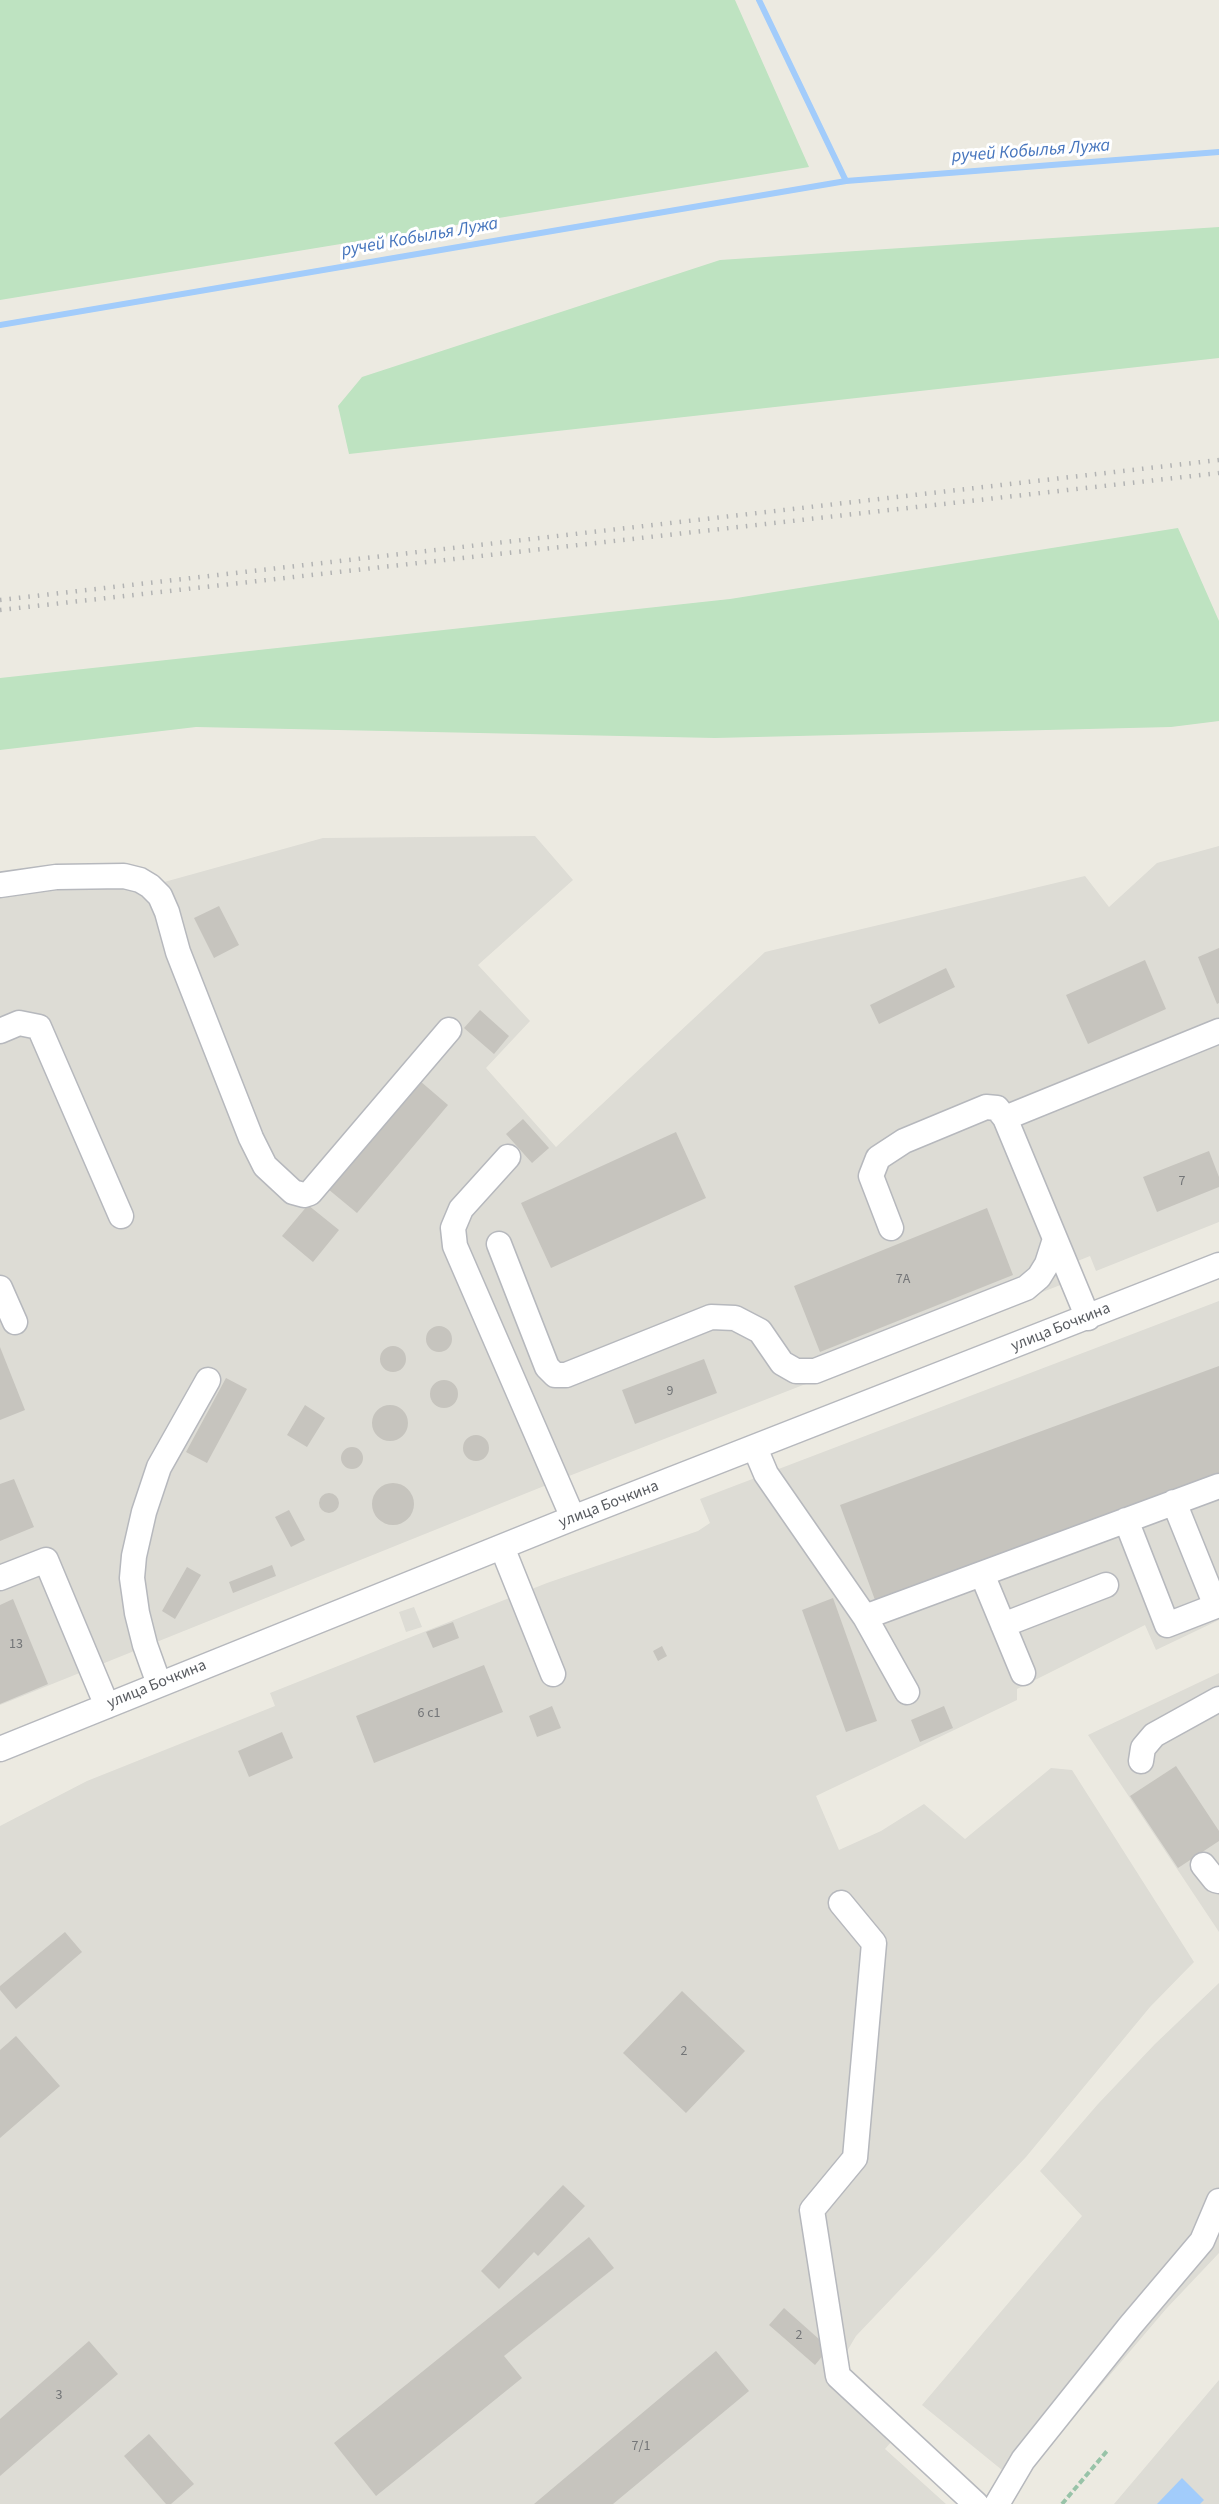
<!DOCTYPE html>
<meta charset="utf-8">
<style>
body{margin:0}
canvas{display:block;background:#eceae1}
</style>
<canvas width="1219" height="2504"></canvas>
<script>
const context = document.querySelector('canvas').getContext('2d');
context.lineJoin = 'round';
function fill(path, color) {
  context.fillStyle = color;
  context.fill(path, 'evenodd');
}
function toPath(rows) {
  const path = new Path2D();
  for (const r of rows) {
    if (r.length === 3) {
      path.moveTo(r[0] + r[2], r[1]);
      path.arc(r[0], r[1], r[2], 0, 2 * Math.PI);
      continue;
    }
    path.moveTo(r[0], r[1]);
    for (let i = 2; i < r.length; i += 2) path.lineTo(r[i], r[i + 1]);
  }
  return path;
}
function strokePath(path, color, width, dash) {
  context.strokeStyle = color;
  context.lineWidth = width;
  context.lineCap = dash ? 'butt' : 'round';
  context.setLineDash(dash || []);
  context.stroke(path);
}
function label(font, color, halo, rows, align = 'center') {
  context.font = font + ' "Source Sans 3",sans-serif';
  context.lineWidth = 6;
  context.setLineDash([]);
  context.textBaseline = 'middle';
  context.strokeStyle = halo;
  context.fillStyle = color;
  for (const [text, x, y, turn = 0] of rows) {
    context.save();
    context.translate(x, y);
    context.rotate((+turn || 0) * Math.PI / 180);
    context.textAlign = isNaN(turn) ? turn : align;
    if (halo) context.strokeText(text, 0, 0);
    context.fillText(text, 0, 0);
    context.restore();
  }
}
fill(toPath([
 [535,836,573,880,478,965,530,1021,486,1068,556,1147,765,952,1085,876,1109,907,1157,863,1219,846,1219,1222,1096,1271,1090,1256,1058,1269,1063,1284,569,1476,0,1705,0,892,60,886,139,889,323,838],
 [1219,1301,1219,1620,1156,1650,1145,1625,1017,1689,1017,1700,816,1796,839,1850,881,1831,924,1804,965,1839,1051,1768,1072,1770,1194,1962,1150,2007,1026,2157,856,2336,828,2383,892,2441,885,2449,946,2504,0,2504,0,1826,87,1781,275,1706,270,1693,547,1583,698,1531,710,1523,700,1499],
 [414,1607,422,1627,406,1632,399,1612],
 [1219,1673,1219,1932,1088,1735],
 [1219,1983,1219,2253,1166,2309,1018,2483,922,2405,1082,2216,1040,2171,1098,2104,1155,2044],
 [1219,2380,1219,2504,1114,2504]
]), '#dddcd5');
fill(toPath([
 [0,0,735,0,809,167,0,300],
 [1219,227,1219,358,349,454,338,406,362,377,720,260],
 [1178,528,1219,621,1219,721,1171,727,715,738,196,727,0,750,0,678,730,599]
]), '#bee3c1');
fill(toPath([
 [1182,2478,1204,2500,1200,2504,1157,2504]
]), '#a2ccfb');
strokePath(toPath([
 [759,0,846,181],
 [0,325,846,181,1219,152]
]), '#a2ccfb', 6);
fill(toPath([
 [219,906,239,945,214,958,194,918],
 [1219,948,1219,1003,1217,1004,1198,957],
 [1145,960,1166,1009,1088,1044,1066,995],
 [946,968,955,987,879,1024,870,1005],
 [480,1010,509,1036,494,1054,464,1028],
 [420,1081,448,1105,357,1213,328,1189],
 [523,1119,549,1148,532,1163,506,1134],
 [676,1132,706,1198,551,1268,521,1203],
 [1209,1151,1219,1177,1219,1187,1157,1212,1143,1177],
 [308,1205,339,1230,313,1262,282,1236],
 [987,1208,1013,1275,820,1352,794,1286],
 [439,1339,13],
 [393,1359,13],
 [0,1347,25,1410,0,1420],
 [704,1359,717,1393,635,1424,622,1390],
 [1219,1366,1219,1473,875,1600,840,1505],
 [226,1378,247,1389,207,1463,186,1452],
 [444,1394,14],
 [305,1405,325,1418,307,1447,287,1435],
 [390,1423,18],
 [476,1448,13],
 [352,1458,11],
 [14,1479,34,1527,0,1541,0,1484],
 [393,1504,21],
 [329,1503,10],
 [289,1510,305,1540,291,1547,275,1517],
 [272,1565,276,1576,233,1593,229,1582],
 [187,1567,201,1575,175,1619,162,1611],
 [833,1598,877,1721,846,1732,802,1610],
 [13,1599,48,1684,0,1704,0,1605],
 [453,1622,459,1638,433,1648,426,1632],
 [662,1646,667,1656,658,1661,653,1651],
 [484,1665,503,1712,374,1763,356,1716],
 [552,1706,561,1728,537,1737,529,1716],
 [944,1706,953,1728,920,1742,911,1720],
 [282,1732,293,1758,249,1777,238,1751],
 [1176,1766,1219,1831,1219,1841,1178,1868,1130,1796],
 [65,1932,82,1952,16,2009,0,1990,0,1986],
 [682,1991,745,2051,686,2113,623,2053],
 [16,2036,60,2086,0,2138,0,2050],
 [563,2185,585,2206,538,2256,534,2252,499,2289,481,2271],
 [589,2237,614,2268,504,2356,522,2378,376,2496,334,2443],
 [784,2308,829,2348,815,2365,769,2325],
 [89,2341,118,2374,0,2476,0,2419],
 [716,2351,749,2391,613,2504,534,2504],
 [149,2434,194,2484,171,2504,166,2504,124,2456]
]), '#c6c4be');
const minor = toPath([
 [0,885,56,877,124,876,140,880,150,886,160,896,167,912,178,952,251,1138,265,1166,293,1192,304,1195,310,1193,449,1030],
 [0,1031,19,1023,39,1027,121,1216],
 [1005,1118,1219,1031],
 [508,1157,461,1209,453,1228,455,1246,573,1518],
 [891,1228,871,1176,878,1158,904,1141,986,1107,997,1108,1005,1118,1088,1318],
 [499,1244,547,1367,555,1375,566,1375,711,1317,735,1318,760,1331,782,1363,796,1371,815,1371,1026,1288,1039,1277,1047,1264,1055,1239],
 [0,1288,15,1322],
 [755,1448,766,1474,865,1617,1219,1486],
 [1126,1520,1167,1625,1216,1606,1174,1502],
 [502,1547,553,1674],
 [982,1574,1023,1673],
 [0,1578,46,1560,107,1706],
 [865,1617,907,1692],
 [1003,1625,1106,1585],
 [159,1684,145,1645,137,1613,132,1578,134,1556,144,1512,159,1467,208,1380],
 [0,1749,573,1518,1219,1265],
 [1141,1761,1143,1748,1154,1735,1219,1699],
 [1203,1865,1215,1880,1219,1881],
 [841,1903,874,1943,855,2158,812,2210,838,2376,976,2504],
 [997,2504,1023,2460,1130,2326,1202,2241,1219,2201]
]);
strokePath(minor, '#b6b8bd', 27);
strokePath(toPath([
 [1062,2504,1107,2451]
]), '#98c3a8', 4, [6, 3]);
strokePath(minor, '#fff', 24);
strokePath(toPath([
 [0,600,1219,460],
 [0,610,1219,473]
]), '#b2b3b3', 4.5, [1.5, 8]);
label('14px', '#747678', null, [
 ["7",1182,1182],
 ["7А",903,1280],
 ["9",670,1392],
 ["13",16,1645],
 ["6 с1",429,1714],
 ["2",684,2052],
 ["2",799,2336],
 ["3",59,2396],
 ["7/1",641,2447]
]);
label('16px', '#595c61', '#fff', [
 ["улица Бочкина",1061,1328,-22],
 ["улица Бочкина",609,1505,-21],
 ["улица Бочкина",157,1685,-22]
]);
label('italic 18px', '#4675bd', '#fff', [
 ["ручей Кобылья Лужа",1031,152,-4],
 ["ручей Кобылья Лужа",420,238,-10]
]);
</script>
